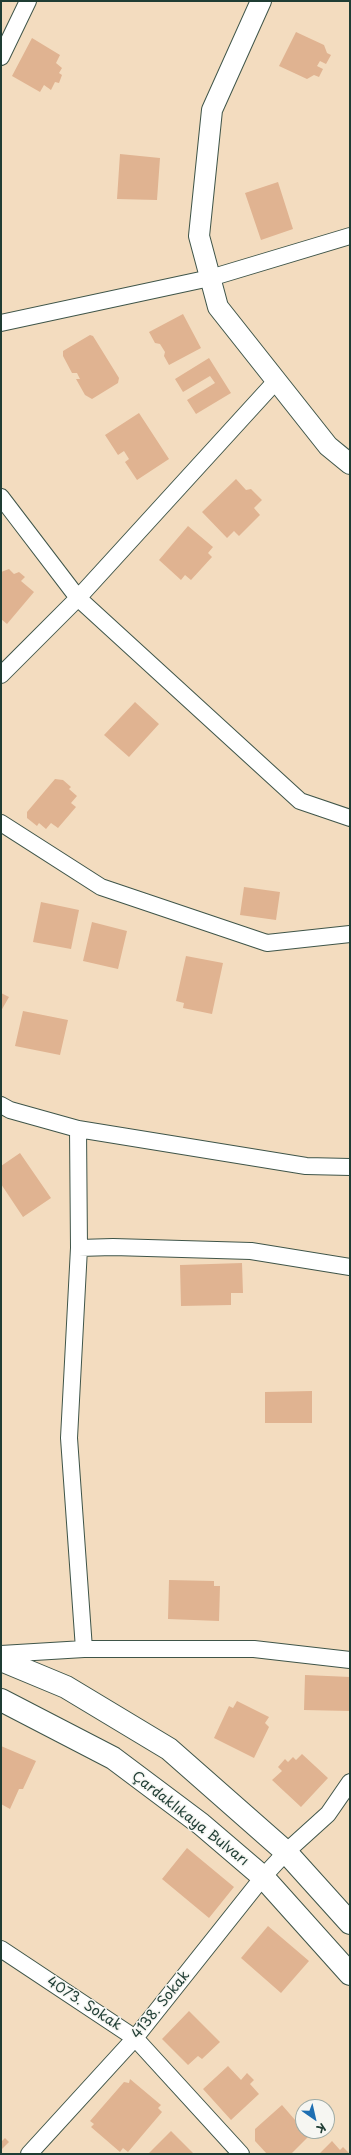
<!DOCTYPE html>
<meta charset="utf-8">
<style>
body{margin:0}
#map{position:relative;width:351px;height:2155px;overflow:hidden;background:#f3dcbf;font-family:"Playpen Sans",sans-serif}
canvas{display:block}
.frame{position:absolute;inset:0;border:2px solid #1f3d34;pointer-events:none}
.north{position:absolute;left:295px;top:2099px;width:40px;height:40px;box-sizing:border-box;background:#f6f6f2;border:1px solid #a0aca6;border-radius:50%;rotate:146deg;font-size:11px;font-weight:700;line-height:16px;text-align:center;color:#1f3d34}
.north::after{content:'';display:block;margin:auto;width:14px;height:18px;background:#1f6fb2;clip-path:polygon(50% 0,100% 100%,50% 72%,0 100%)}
</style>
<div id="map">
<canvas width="351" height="2155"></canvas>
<div class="frame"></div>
<div class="north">K</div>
</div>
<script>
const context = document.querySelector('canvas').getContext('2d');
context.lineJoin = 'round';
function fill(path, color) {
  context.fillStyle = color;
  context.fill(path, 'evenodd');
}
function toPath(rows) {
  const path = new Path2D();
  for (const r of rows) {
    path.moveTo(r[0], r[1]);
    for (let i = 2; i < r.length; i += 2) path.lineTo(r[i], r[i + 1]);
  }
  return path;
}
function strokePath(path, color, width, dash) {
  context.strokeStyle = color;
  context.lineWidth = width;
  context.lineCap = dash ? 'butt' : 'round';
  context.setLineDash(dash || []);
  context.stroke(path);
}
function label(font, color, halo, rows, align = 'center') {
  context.font = font + ' "Playpen Sans",sans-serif';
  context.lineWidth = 3;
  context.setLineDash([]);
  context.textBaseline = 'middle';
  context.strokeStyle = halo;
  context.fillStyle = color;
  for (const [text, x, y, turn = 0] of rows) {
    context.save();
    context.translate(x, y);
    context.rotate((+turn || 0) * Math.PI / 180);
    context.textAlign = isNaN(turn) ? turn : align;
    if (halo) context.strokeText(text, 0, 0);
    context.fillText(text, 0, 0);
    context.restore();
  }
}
fill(toPath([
 [296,32,324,45,327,53,331,55,326,64,320,61,317,66,323,69,319,77,314,75,307,79,279,66],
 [32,38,60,55,56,63,62,68,59,73,62,75,59,83,55,82,51,90,44,85,40,92,12,76],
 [120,154,160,158,157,200,117,199],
 [278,182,293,229,261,240,245,193],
 [183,314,201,348,169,365,164,356,165,352,160,344,155,343,149,332],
 [90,335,93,336,119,378,118,383,92,399,85,395,76,379,80,379,77,373,72,373,63,356,63,351],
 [209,358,231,393,196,414,187,400,215,383,210,376,183,392,175,379],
 [139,413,169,459,137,480,125,462,129,459,124,451,118,455,105,435],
 [236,479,246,490,251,489,262,500,254,508,260,515,239,536,234,531,227,538,202,512],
 [188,526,213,547,208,553,212,557,191,580,185,575,181,580,159,560],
 [9,569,14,574,19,572,25,577,21,581,34,592,7,624,1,619,1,572],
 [135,702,159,724,129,757,104,735],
 [55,779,63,780,71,787,69,789,77,796,71,803,76,807,58,828,51,823,46,829,39,823,37,826,27,818,27,812],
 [244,887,280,892,276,920,240,915],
 [41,902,79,910,71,949,33,942],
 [92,922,127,931,118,969,83,961],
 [186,956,223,963,212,1014,183,1008,184,1003,176,1001],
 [1,993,9,997,1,1011],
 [23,1011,68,1020,60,1055,15,1046],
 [20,1153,51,1198,23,1217,1,1184,1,1166],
 [242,1263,243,1293,231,1293,231,1305,181,1306,180,1265],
 [312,1391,312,1423,265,1423,265,1392],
 [169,1580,214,1581,214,1586,220,1586,219,1621,168,1619],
 [305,1675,350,1677,350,1711,304,1710],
 [237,1701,269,1717,265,1723,269,1727,254,1758,214,1738,229,1706,233,1708],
 [1,1746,36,1761,23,1789,19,1789,10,1809,1,1804],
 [302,1754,328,1778,301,1807,272,1780,282,1771,278,1767,285,1759,288,1762,293,1757,296,1760],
 [187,1848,234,1887,209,1918,162,1879],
 [268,1926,309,1961,281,1993,241,1958],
 [189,2011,220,2042,202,2059,198,2056,188,2065,162,2039],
 [228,2066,241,2080,247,2073,254,2080,250,2084,259,2094,231,2120,203,2089],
 [130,2079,161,2105,158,2108,162,2112,128,2152,123,2148,120,2152,91,2127,94,2124,90,2121,124,2082,129,2083],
 [282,2105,309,2136,291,2154,267,2154,255,2141,255,2129],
 [171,2131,194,2154,148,2154],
 [5,2138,9,2142,1,2150,1,2142],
 [332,2141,340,2150,343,2147,350,2154,319,2154]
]), '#e0b391');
const minor = toPath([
 [1,57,28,1],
 [1,323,210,278,350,236],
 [1,497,78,598,300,801,350,818],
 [1,675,78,598,276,381],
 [1,823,101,887,267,943,350,934],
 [1,1105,10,1110,78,1129,306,1166,350,1167],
 [78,1129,79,1248,113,1247,251,1251,350,1267],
 [79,1248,69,1438,84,1649],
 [1,1654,84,1649,254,1649,350,1660],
 [1,1949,135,2038,241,2154],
 [29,2154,135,2038,263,1877,286,1852,328,1814,350,1782]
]);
const tertiary = toPath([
 [261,1,212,110,199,236,218,307,328,446,350,464]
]);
const secondary = toPath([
 [1,1660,66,1687,169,1749,286,1852,350,1923],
 [1,1700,113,1758,201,1824,263,1877,350,1974]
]);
strokePath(minor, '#3f5549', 18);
strokePath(tertiary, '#3f5549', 22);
strokePath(secondary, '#3f5549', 24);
strokePath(minor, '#fff', 16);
strokePath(tertiary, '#fff', 20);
strokePath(secondary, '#fff', 22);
label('14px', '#1f3d34', '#f6f6f2', [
 ["Çardaklıkaya Bulvarı",190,1819,38],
 ["4073. Sokak",84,2004,33],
 ["4138. Sokak",161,2005,-51]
]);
</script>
